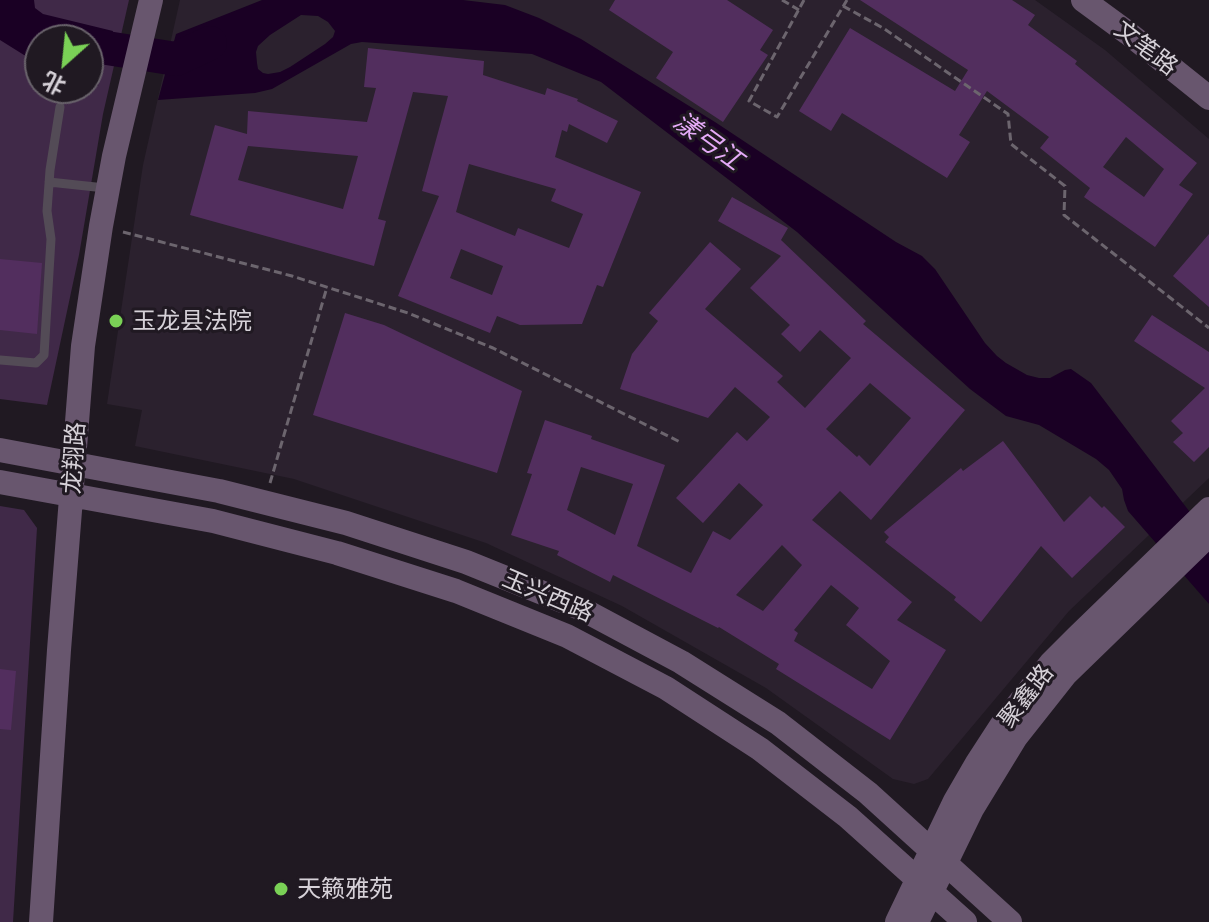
<!DOCTYPE html>
<meta charset="utf-8">
<style>
body{margin:0}
#map{position:relative;width:1209px;height:922px;overflow:hidden;background:#201922;font-family:Lato,"Noto Sans SC",sans-serif}
canvas{display:block}
.north{position:absolute;left:24px;top:24px;width:80px;height:80px;box-sizing:border-box;background:#201922;border:2px solid #69636b;border-radius:50%;rotate:207deg;font-size:22px;font-weight:700;line-height:32px;text-align:center;color:#d6d1d8}
.north::after{content:'';display:block;margin:auto;width:28px;height:36px;background:#7ad156;clip-path:polygon(50% 0,100% 100%,50% 72%,0 100%)}
</style>
<div id="map">
<canvas width="1209" height="922"></canvas>
<div class="north">北</div>
</div>
<script>
const context = document.querySelector('canvas').getContext('2d');
context.lineJoin = 'round';
function fill(path, color) {
  context.fillStyle = color;
  context.fill(path, 'evenodd');
}
function toPath(rows) {
  const path = new Path2D();
  for (const r of rows) {
    path.moveTo(r[0], r[1]);
    for (let i = 2; i < r.length; i += 2) path.lineTo(r[i], r[i + 1]);
  }
  return path;
}
function strokePath(path, color, width, dash) {
  context.strokeStyle = color;
  context.lineWidth = width;
  context.lineCap = dash ? 'butt' : 'round';
  context.setLineDash(dash || []);
  context.stroke(path);
}
function label(font, color, halo, rows, align = 'center') {
  context.font = font + ' Lato,"Noto Sans SC",sans-serif';
  context.lineWidth = 6;
  context.setLineDash([]);
  context.textBaseline = 'middle';
  context.strokeStyle = halo;
  context.fillStyle = color;
  for (const [text, x, y, turn = 0] of rows) {
    context.save();
    context.translate(x, y);
    context.rotate((+turn || 0) * Math.PI / 180);
    context.textAlign = isNaN(turn) ? turn : align;
    if (halo) context.strokeText(text, 0, 0);
    context.fillText(text, 0, 0);
    context.restore();
  }
}
fill(toPath([
 [180,0,1035,0,1105,50,1209,139,1209,478,1069,611,928,779,914,784,893,779,766,688,622,606,486,543,294,479,135,446,142,410,107,404,143,165]
]), '#2b212e');
fill(toPath([
 [0,0,129,0,103,114,79,255,47,405,0,399],
 [40,40,88,40,88,88,40,88],
 [0,506,24,510,37,528,13,922,0,922]
]), '#402948');
fill(toPath([
 [0,0,34,0,35,8,43,14,113,31,98,86,88,84,88,40,40,40,40,65,0,40],
 [262,0,463,0,505,5,539,18,581,39,715,122,896,242,922,256,935,269,985,343,997,356,1006,363,1027,375,1039,378,1050,378,1065,370,1071,369,1091,383,1209,537,1209,604,1128,511,1124,500,1122,489,1109,470,1096,459,1039,425,1006,416,970,389,797,232,601,82,532,54,362,42,351,44,272,89,255,93,158,100,176,34],
 [301,15,318,16,328,22,335,31,333,37,325,44,290,67,280,72,268,74,263,73,258,69,257,63,256,52,258,46,270,35]
]), '#1a0024');
strokePath(toPath([
 [88,45,176,59,210,43]
]), '#1a0024', 34);
fill(toPath([
 [615,0,727,0,773,30,760,50,768,55,723,122,656,78,673,52,609,10],
 [860,0,1012,0,1035,15,1028,25,1077,61,1075,64,1197,163,1179,185,1193,194,1155,247,1084,197,1090,188,1040,148,1049,137,987,91,959,135,970,142,947,178,842,113,831,131,799,111,850,28,955,91,968,70],
 [1126,137,1164,169,1144,197,1103,167],
 [368,48,484,61,483,75,545,95,547,88,578,99,577,101,618,121,607,143,569,124,567,132,562,130,555,157,641,192,603,287,597,285,582,324,520,325,497,316,490,333,398,296,439,196,422,191,448,96,413,92,378,219,386,221,374,266,190,215,215,125,247,134,248,111,367,122,376,88,364,87],
 [248,146,358,156,343,209,238,180],
 [469,164,556,189,551,201,583,214,569,248,518,228,515,236,456,212],
 [461,249,503,266,492,295,450,278],
 [732,197,788,228,781,240,866,321,863,324,965,410,871,520,840,491,812,520,912,602,897,620,946,650,890,740,776,669,779,664,719,627,718,628,613,575,610,582,557,555,559,551,511,535,532,474,527,473,545,420,592,436,591,439,665,465,637,546,691,573,713,531,730,540,763,505,739,483,703,523,676,498,737,432,747,441,770,417,735,387,708,418,620,389,632,354,658,321,649,313,710,242,741,269,705,309,783,376,777,382,805,408,851,358,820,330,800,352,781,334,790,325,750,288,781,256,718,221],
 [870,383,911,418,870,466,859,455,857,457,826,429],
 [581,467,633,484,615,535,567,510],
 [782,545,802,565,763,611,736,595],
 [831,585,859,608,846,625,890,661,872,689,794,641,798,633,794,630],
 [1209,234,1209,307,1173,276],
 [0,259,42,263,37,334,0,330],
 [345,313,384,325,522,391,497,473,313,415],
 [1152,315,1209,352,1209,447,1194,462,1173,442,1183,433,1171,421,1205,388,1134,341],
 [1003,441,1064,522,1090,496,1102,508,1104,506,1125,527,1072,578,1041,546,981,622,954,600,956,597,885,542,889,537,884,532,961,468,963,471],
 [0,669,16,671,11,730,0,729]
]), '#522e5e');
strokePath(toPath([
 [782,0,799,10],
 [804,0,749,101,777,117,847,0],
 [843,6,883,28,1008,114,1011,144,1065,186,1064,215,1209,328],
 [123,232,292,276,408,313,493,348,682,443],
 [270,483,327,287]
]), '#6c656e', 3, [8, 4]);
strokePath(toPath([
 [49,182,105,188],
 [0,360,36,363,44,355,51,239,47,211,50,170,60,107]
]), '#534b56', 9);
strokePath(toPath([
 [1083,0,1128,33,1209,98],
 [0,450,219,491,346,523,466,562,580,608,681,662,778,723,868,793,1010,922],
 [0,482,213,521,337,553,456,591,567,636,666,688,760,749,848,817,965,922],
 [41,922,59,650,83,346,101,226,114,156,151,0],
 [897,922,955,801,977,763,1001,726,1051,663,1077,637,1209,509],
 [917,922,972,809,1016,737,1065,675,1209,535]
]), '#68566e', 24);
for (const [x, y, r, color] of [
 [116,321,8,"#7ad156"],
 [281,889,8,"#7ad156"]
]) {
  const dot = new Path2D();
  dot.arc(x, y, r, 0, 2 * Math.PI);
  context.fillStyle = color;
  context.fill(dot);
  strokePath(dot, '#201922', 3);
}
label('24px', '#d6d1d8', '#201922', [
 ["文笔路",1146,48,38],
 ["龙翔路",74,458,-86],
 ["玉兴西路",548,596,23],
 ["聚鑫路",1026,696,-52]
]);
label('24px', '#d6d1d8', '#201922', [
 ["玉龙县法院",132,321],
 ["天籁雅苑",297,889]
], 'left');
label('italic 26px', '#e5abf8', '#201922', [
 ["漾弓江",708,141,36]
]);
</script>
